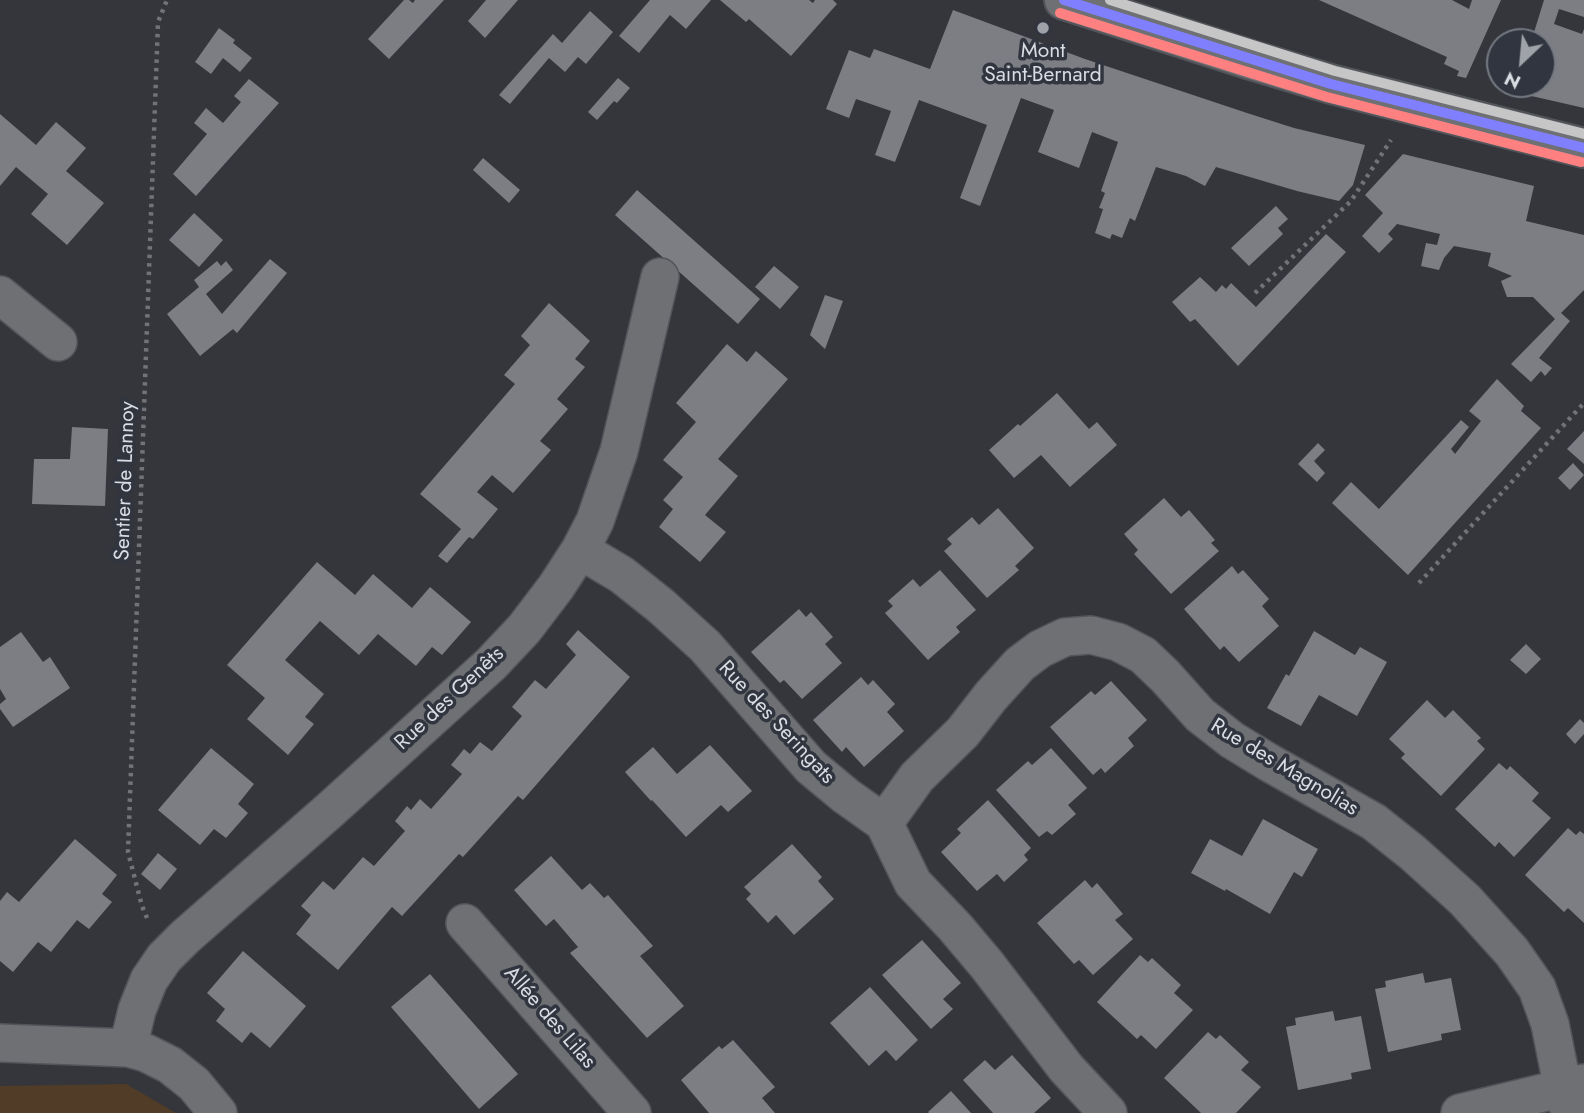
<!DOCTYPE html>
<meta charset="utf-8">
<style>
body{margin:0}
#map{position:relative;width:1584px;height:1113px;overflow:hidden;background:#34363c;font-family:Jost,sans-serif}
canvas{display:block}
.north{position:absolute;left:1486px;top:28px;width:70px;height:70px;box-sizing:border-box;background:#31353f;border:2px solid #747880;border-radius:50%;rotate:206deg;font-size:19px;font-weight:700;line-height:28px;text-align:center;color:#d9dce2}
.north::after{content:'';display:block;margin:auto;width:24px;height:32px;background:#9fa2a8;clip-path:polygon(50% 0,100% 100%,50% 72%,0 100%)}
</style>
<div id="map">
<canvas width="1584" height="1113"></canvas>
<div class="north">N</div>
</div>
<script>
const context = document.querySelector('canvas').getContext('2d');
context.lineJoin = 'round';
function fill(path, color) {
  context.fillStyle = color;
  context.fill(path, 'evenodd');
}
function toPath(rows) {
  const path = new Path2D();
  for (const r of rows) {
    path.moveTo(r[0], r[1]);
    for (let i = 2; i < r.length; i += 2) path.lineTo(r[i], r[i + 1]);
  }
  return path;
}
function strokePath(path, color, width, dash) {
  context.strokeStyle = color;
  context.lineWidth = width;
  context.lineCap = dash ? 'butt' : 'round';
  context.setLineDash(dash || []);
  context.stroke(path);
}
function label(font, color, halo, rows, align = 'center') {
  context.font = font + ' Jost,sans-serif';
  context.lineWidth = 7;
  context.setLineDash([]);
  context.textBaseline = 'middle';
  context.strokeStyle = halo;
  context.fillStyle = color;
  for (const [text, x, y, turn = 0] of rows) {
    context.save();
    context.translate(x, y);
    context.rotate((+turn || 0) * Math.PI / 180);
    context.textAlign = isNaN(turn) ? turn : align;
    if (halo) context.strokeText(text, 0, 0);
    context.fillText(text, 0, 0);
    context.restore();
  }
}
fill(toPath([
 [126,1084,176,1113,0,1113,0,1086]
]), '#503c27');
fill(toPath([
 [404,0,409,0,413,3,415,0,444,0,389,59,368,39],
 [486,0,518,0,485,38,468,21],
 [650,0,711,0,686,29,670,15,639,53,619,36],
 [720,0,809,0,813,3,815,0,833,0,837,4,791,56,749,19,746,22],
 [1319,0,1452,0,1469,9,1472,0,1501,0,1466,78,1457,76,1459,71,1444,64,1447,57],
 [1544,0,1584,0,1584,17,1559,9,1554,24,1582,34,1584,29,1584,108,1514,92,1517,84,1542,84,1542,42,1531,42],
 [953,10,1085,59,1247,113,1294,128,1365,145,1353,185,1339,201,1297,191,1216,167,1205,186,1186,176,1156,167,1135,221,1130,218,1122,238,1112,234,1110,239,1095,233,1103,209,1099,208,1105,193,1101,191,1118,142,1092,132,1079,168,1038,152,1054,110,1021,98,980,206,960,198,987,125,919,100,895,162,875,155,891,111,856,99,849,118,826,109,849,50,870,58,874,49,930,69],
 [590,11,613,32,586,64,578,57,565,72,549,58,510,104,499,95,553,34,562,43],
 [219,28,235,40,233,43,252,58,240,72,223,58,211,74,195,62],
 [618,78,630,88,617,103,614,101,597,120,588,112],
 [249,79,279,103,196,196,173,174,207,134,194,123,206,108,223,123,241,102,234,96],
 [0,114,36,145,56,122,86,148,66,171,104,203,67,245,31,214,48,194,16,167,0,186],
 [1403,154,1534,186,1526,221,1584,235,1584,290,1561,313,1570,321,1539,358,1552,368,1545,376,1541,371,1531,382,1511,364,1555,319,1533,297,1507,297,1501,281,1512,276,1488,266,1491,253,1454,246,1444,258,1439,270,1421,266,1426,243,1437,245,1440,234,1397,224,1388,234,1393,239,1379,253,1362,236,1383,213,1365,195],
 [483,158,520,190,509,203,473,170],
 [637,190,760,299,738,324,615,215],
 [1276,206,1288,219,1278,228,1283,234,1249,266,1231,248],
 [194,213,223,240,199,267,169,240],
 [1326,234,1346,252,1238,366,1195,319,1190,322,1172,302,1200,277,1216,292,1222,285,1226,289,1231,283,1256,307],
 [270,259,287,273,237,333,233,329,200,356,167,314,199,287,194,280,217,261,221,266,226,261,233,270,206,294,222,314],
 [774,266,799,287,780,309,755,287],
 [825,295,843,301,825,349,810,335],
 [549,303,590,341,575,359,585,367,557,399,568,409,540,441,551,450,513,493,492,475,477,492,498,509,473,539,469,537,447,563,438,556,461,529,420,494,515,384,504,375,530,345,521,336],
 [727,344,747,362,756,351,788,379,718,459,738,476,705,515,726,532,700,562,659,527,673,509,663,500,683,477,663,460,696,422,676,403],
 [1497,379,1524,406,1521,411,1541,428,1408,575,1332,503,1351,482,1379,509,1461,420,1469,427,1451,449,1455,454,1481,421,1469,411],
 [1057,393,1089,429,1097,422,1117,445,1070,487,1041,455,1014,478,989,450,1018,424,1020,426],
 [72,427,108,429,105,506,32,504,34,459,70,459],
 [1584,431,1584,464,1567,449],
 [1318,443,1325,450,1314,461,1325,473,1317,482,1298,464],
 [1573,463,1584,475,1570,490,1558,478],
 [1164,498,1181,517,1189,510,1215,540,1211,543,1219,551,1171,594,1134,554,1138,550,1124,534],
 [998,508,1034,548,1015,566,1019,570,987,598,944,551,952,544,947,539,972,517,979,525],
 [317,562,355,595,373,574,412,608,430,587,471,622,442,655,432,647,416,666,378,634,359,655,320,621,285,660,324,694,305,717,314,724,288,755,247,719,265,698,227,665],
 [1232,566,1238,574,1243,570,1269,599,1262,606,1279,626,1239,662,1224,646,1220,650,1184,609],
 [940,570,976,610,956,627,960,632,928,660,885,613,893,606,888,601,913,579,920,587],
 [799,609,806,617,811,612,833,637,825,644,842,663,802,699,784,680,780,683,751,652],
 [578,630,630,677,523,800,518,796,463,857,459,854,402,916,392,907,338,970,296,934,311,915,301,906,323,881,334,890,363,857,374,866,405,831,395,821,407,806,411,810,420,799,431,809,462,774,451,765,464,749,470,754,480,742,492,751,522,716,512,707,535,680,546,689,576,655,566,644],
 [1314,631,1355,655,1360,647,1387,662,1357,716,1319,695,1301,726,1267,708,1286,674,1289,676],
 [21,632,43,662,50,657,70,688,13,727,0,709,0,704,6,699,0,689,0,647],
 [1526,644,1541,659,1526,674,1510,660],
 [861,677,868,685,873,680,895,704,887,712,904,731,864,767,846,747,842,752,813,720],
 [1111,681,1147,720,1128,738,1134,746,1105,773,1101,768,1093,775,1050,727,1091,691,1095,695],
 [1427,700,1445,718,1453,710,1481,738,1477,741,1485,749,1441,796,1401,758,1405,754,1389,739],
 [1580,719,1584,723,1584,734,1575,744,1566,734],
 [710,745,752,791,728,812,721,805,686,837,652,800,651,801,625,772,653,747,677,774],
 [211,748,254,784,238,804,248,813,226,838,214,829,200,845,158,810],
 [1051,748,1087,788,1068,805,1076,814,1052,835,1047,831,1039,837,996,790,1028,761,1032,765],
 [1499,763,1507,770,1510,766,1539,793,1532,801,1551,818,1514,857,1499,842,1495,847,1455,809],
 [988,800,1031,848,1024,855,1028,860,1004,882,997,874,977,891,941,852,961,833,957,829],
 [1263,819,1318,849,1302,877,1294,872,1270,914,1226,889,1225,891,1191,873,1210,839,1242,856],
 [1568,828,1576,835,1580,831,1584,834,1584,923,1568,908,1564,912,1525,875],
 [75,839,117,875,102,894,112,902,89,929,77,920,51,952,38,942,13,972,0,961,0,901,7,892,19,902],
 [792,844,822,877,818,881,834,899,794,935,776,915,768,923,746,899,751,894,744,887],
 [158,853,177,869,160,890,141,874],
 [551,856,582,890,590,883,604,898,608,895,653,946,640,956,684,1006,647,1038,570,953,578,947,554,919,546,926,514,890],
 [1085,880,1092,888,1097,883,1123,914,1115,920,1133,939,1093,975,1079,960,1074,964,1037,923],
 [922,940,961,983,943,999,953,1009,931,1029,882,975],
 [243,951,306,1006,270,1048,251,1032,242,1043,216,1021,225,1009,207,993],
 [1140,955,1148,962,1152,958,1181,985,1174,993,1193,1010,1156,1049,1141,1035,1137,1039,1097,1002],
 [1423,973,1425,983,1451,978,1461,1030,1441,1034,1442,1040,1388,1052,1375,989,1386,987,1385,981],
 [430,974,518,1074,479,1109,391,1007],
 [870,987,918,1040,896,1061,886,1050,869,1066,830,1023],
 [1333,1011,1335,1021,1361,1016,1371,1069,1351,1073,1352,1079,1298,1090,1286,1027,1296,1025,1295,1018],
 [1208,1032,1216,1039,1220,1035,1249,1062,1241,1070,1261,1087,1236,1113,1201,1113,1164,1078],
 [733,1040,775,1087,762,1098,775,1113,709,1113,681,1080,719,1046,722,1049],
 [1012,1055,1051,1098,1034,1113,993,1113,963,1080,985,1060,995,1070],
 [951,1091,971,1113,929,1113,928,1112]
]), '#7c7e83');
const street = toPath([
 [0,295,58,342],
 [580,550,622,575,661,606,705,646,811,767,846,796,884,823,913,883,955,927,987,965,1066,1068,1108,1113],
 [884,823,917,777,963,732,991,696,1020,664,1040,649,1065,637,1091,635,1118,642,1143,655,1165,676,1200,715,1232,740,1268,762,1374,822,1413,853,1465,900,1512,952,1537,988,1550,1024,1563,1089,1570,1113],
 [465,923,632,1113],
 [0,1043,128,1048,146,1053,170,1065,194,1084,218,1113],
 [128,1048,137,1010,149,980,164,958,185,937,330,810,491,664,524,629,556,587,580,550,595,521,619,451,660,277],
 [1460,1113,1584,1083]
]);
const secondary = toPath([
 [1064,0,1251,60,1331,84,1584,148]
]);
strokePath(street, '#525459', 40);
strokePath(secondary, '#525459', 42);
strokePath(toPath([
 [1255,293,1351,201,1391,140],
 [1419,583,1584,403],
 [147,918,142,906,128,852,158,22,167,0]
]), '#727377', 4.5, [3.5, 5]);
strokePath(street, '#6e7074', 37);
strokePath(secondary, '#6e7074', 38);
strokePath(toPath([
 [1064,0,1331,84,1584,148]
]), '#8080ff', 10);
strokePath(toPath([
 [1060,13,1327,97,1581,162]
]), '#ff8080', 10);
strokePath(toPath([
 [1110,0,1335,71,1584,134]
]), '#c6c6c6', 10);
for (const [x, y, r, color] of [
 [1043,28,7,"#9fa2a8"]
]) {
  const dot = new Path2D();
  dot.arc(x, y, r, 0, 2 * Math.PI);
  context.fillStyle = color;
  context.fill(dot);
  strokePath(dot, '#31353f', 2.5);
}
label('21px', '#d9dce2', '#31353f', [
 ["Mont",1043,52],
 ["Saint-Bernard",1043,76]
]);
label('21px', '#d9dce2', '#31353f', [
 ["Sentier de Lannoy",126,481,-88],
 ["Rue des Genêts",450,699,-43],
 ["Rue des Seringats",776,723,47],
 ["Rue des Magnolias",1284,768,31],
 ["Allée des Lilas",549,1018,49]
]);
</script>
